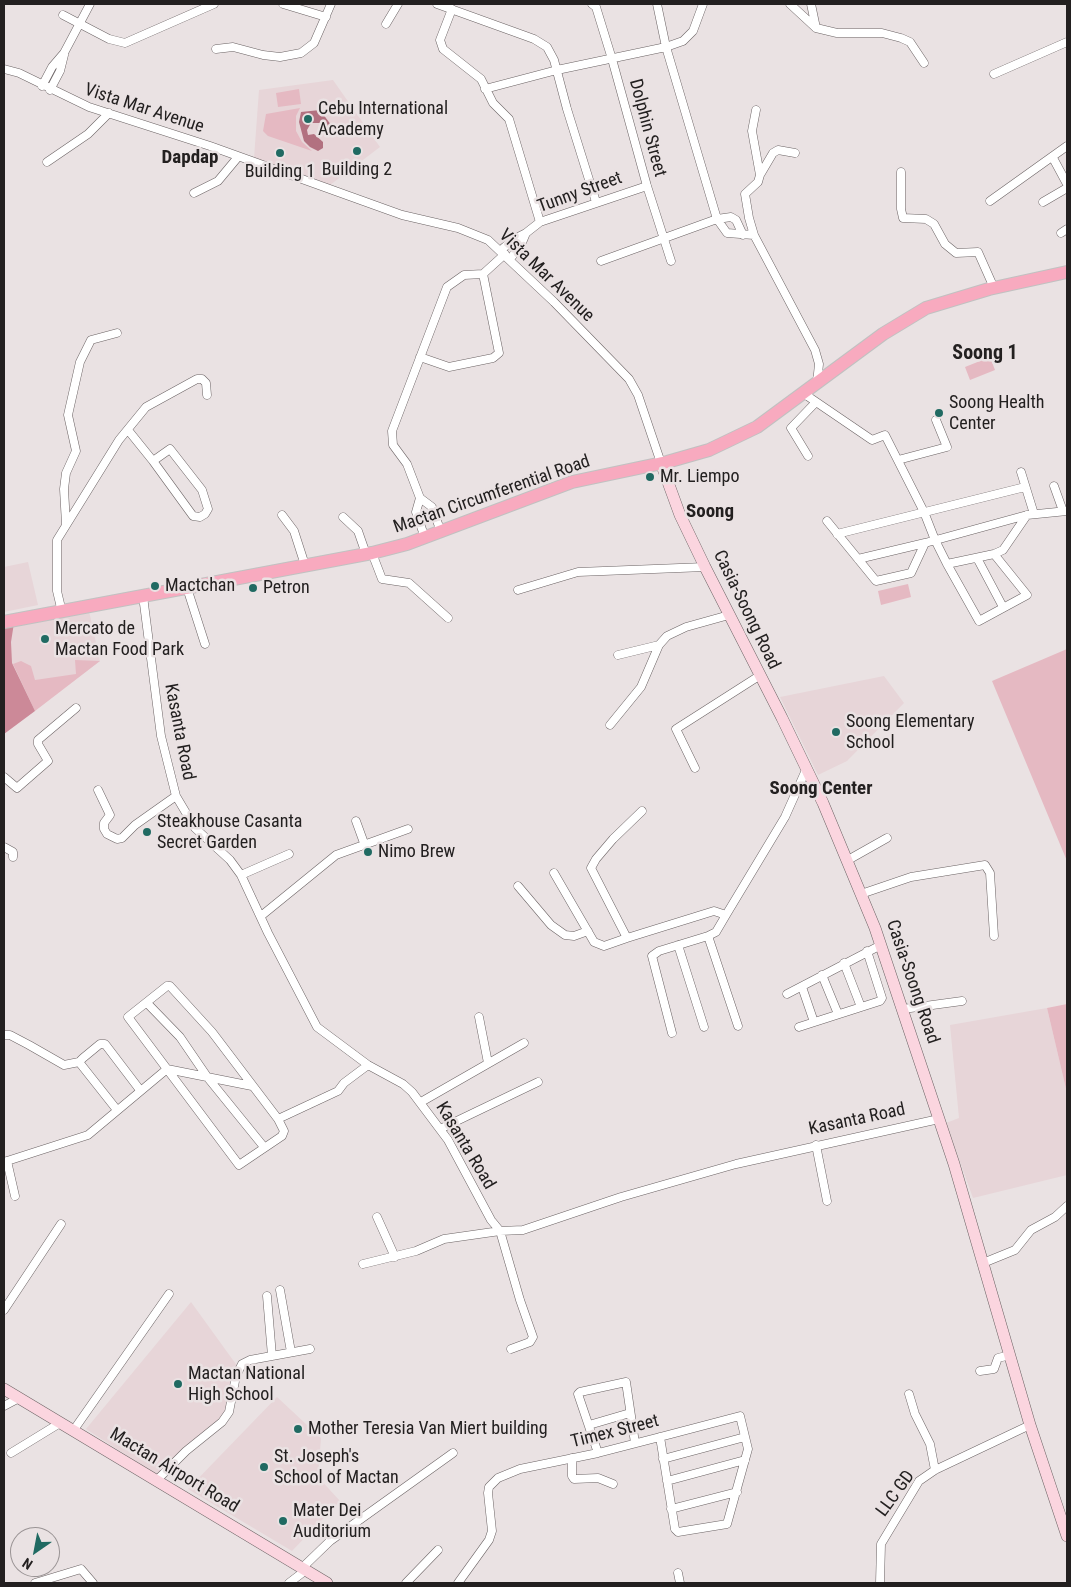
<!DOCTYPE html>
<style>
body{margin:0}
#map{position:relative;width:1071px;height:1587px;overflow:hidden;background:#eae2e3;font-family:"Roboto Condensed",sans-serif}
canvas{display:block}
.frame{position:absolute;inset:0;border:5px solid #232020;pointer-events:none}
.north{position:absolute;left:10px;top:1527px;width:50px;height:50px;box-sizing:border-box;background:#eae2e3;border:1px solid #9a9495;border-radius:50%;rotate:213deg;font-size:14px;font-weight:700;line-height:20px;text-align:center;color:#232020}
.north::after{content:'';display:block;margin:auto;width:18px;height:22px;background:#206a62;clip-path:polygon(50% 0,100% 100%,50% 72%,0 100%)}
</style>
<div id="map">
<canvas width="1071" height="1587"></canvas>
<div class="frame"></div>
<div class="north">N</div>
</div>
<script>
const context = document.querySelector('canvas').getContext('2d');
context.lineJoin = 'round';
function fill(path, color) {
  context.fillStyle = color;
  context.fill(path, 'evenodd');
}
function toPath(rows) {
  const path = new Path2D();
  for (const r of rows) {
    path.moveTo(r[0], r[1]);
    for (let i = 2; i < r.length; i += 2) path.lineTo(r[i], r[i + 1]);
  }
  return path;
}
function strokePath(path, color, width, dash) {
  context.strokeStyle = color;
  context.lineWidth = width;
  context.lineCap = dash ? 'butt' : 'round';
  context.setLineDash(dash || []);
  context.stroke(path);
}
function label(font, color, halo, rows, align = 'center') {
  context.font = font + ' "Roboto Condensed",sans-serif';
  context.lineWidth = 5;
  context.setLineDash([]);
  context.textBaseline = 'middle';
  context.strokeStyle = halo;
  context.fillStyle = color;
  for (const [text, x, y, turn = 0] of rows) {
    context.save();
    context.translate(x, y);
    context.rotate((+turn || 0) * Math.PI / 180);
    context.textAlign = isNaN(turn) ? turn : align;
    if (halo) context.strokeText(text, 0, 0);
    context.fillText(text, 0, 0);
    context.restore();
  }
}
fill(toPath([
 [333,80,380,147,330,185,254,158,259,90],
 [28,562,38,605,4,612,4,567],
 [89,611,100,661,4,734,4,625],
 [884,676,904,703,847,761,818,775,780,697],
 [1047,1008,1067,1093,1067,1175,973,1198,946,1123,959,1118,950,1025],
 [191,1302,238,1367,226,1415,158,1476,86,1429],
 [277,1397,321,1438,318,1477,340,1501,292,1551,188,1489]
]), '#e7d5d8');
fill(toPath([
 [299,89,301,104,278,107,276,93],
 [300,108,296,116,296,131,302,142,312,151,268,136,263,131,266,114],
 [990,357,995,370,970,380,965,367],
 [908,584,911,597,881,605,878,591],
 [1067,649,1067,861,992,681],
 [75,660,100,661,35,711,13,664,21,661,31,666,35,680,76,674],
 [1067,1004,1067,1093,1047,1008]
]), '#e5b9c2');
fill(toPath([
 [14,623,11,642,12,663,35,711,4,734,4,625]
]), '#cc8998');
fill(toPath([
 [320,110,337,133,328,132,320,123,311,123,307,130,308,135,314,134,323,142,323,148,318,151,310,147,304,141,299,122,301,112]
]), '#b27180');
const street = toPath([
 [283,4,326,17],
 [437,4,534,39,547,47,554,60,567,109,596,202],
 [592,4,596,7,612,59,647,186,671,261],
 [657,4,666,47,717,219,727,233,754,235],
 [790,4,816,28,837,33,882,33,901,38,910,42,924,63],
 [811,4,816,28],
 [452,9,440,40,443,49,481,79,493,103,509,119,540,222],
 [63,15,109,39,125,43,214,4],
 [386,24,398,4],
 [216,49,233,47,263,55,280,57,301,53,314,43,331,4],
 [4,69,19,73,89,107,210,146,402,215,458,228,488,240,554,302,629,379,638,395,661,463],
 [994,74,1067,42],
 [42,86,52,67,64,53,90,4],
 [485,89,557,70,666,47,683,41,693,31,703,4],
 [50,90,60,71,64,55],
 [756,110,752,131,760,175,758,182,745,194,749,218,754,235,815,350,819,364,817,383],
 [1053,158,1067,184],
 [47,162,88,134,109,113],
 [901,172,901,209,903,218,926,219,934,224,945,244,956,253,978,252,994,288],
 [760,175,773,153,778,150,795,153],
 [194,193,218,181,238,157],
 [990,201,1067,146],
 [1043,202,1067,188],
 [526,233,540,222,647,186],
 [1061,233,1067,229],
 [501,250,514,239,526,233,521,245,510,259],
 [601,261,717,219,731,217,736,220,743,235],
 [420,357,449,367,493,358,499,353,483,274],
 [803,393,872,440,885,435,924,512,935,540,947,564,979,621,1027,595,994,554,947,564],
 [128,430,153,461,193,516,200,517,205,514,208,509,202,490,170,449,153,461],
 [808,456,791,428,816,402],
 [898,460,947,447,936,420],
 [1021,472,1034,514],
 [1054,486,1063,511],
 [420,498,416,512,425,538],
 [282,515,294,531,305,565],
 [343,517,358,531,366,554],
 [827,521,876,581,911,573,925,543,1027,515,1067,511],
 [66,524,64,489,66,473,76,451,68,415,80,362,91,340,117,333],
 [441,532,432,507,420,498,407,464,393,445,392,431,447,287,464,275,483,274,505,254],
 [837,534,1025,487],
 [372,553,382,579,409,583,448,618],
 [994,554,1003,550,1027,515],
 [977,558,1003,607],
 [858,559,925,543],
 [187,588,205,644],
 [518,590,578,572,705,567],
 [143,596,161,736,176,796,195,828,230,860,241,875,268,933,317,1027,368,1065,403,1084,412,1092,448,1140,491,1220,500,1231,520,1300,533,1337,530,1342,511,1349],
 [62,612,57,591,57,540,119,440,146,407,197,379,202,379,206,383,207,395],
 [618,655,659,645,667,636,686,627,729,615],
 [610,725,641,687,659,645],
 [695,768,676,729,759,676],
 [4,777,17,788,48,761,38,744,38,740,76,708],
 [98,790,110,815,104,823,104,829,107,834,117,839,122,838,135,825,176,796],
 [642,811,613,839,596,859,591,868,627,938,714,911,726,915,785,817,806,770],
 [356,821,364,843],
 [4,847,13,852,13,857],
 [848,860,887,838],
 [554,873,594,942,604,946,627,938],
 [241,875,289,854],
 [518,886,551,925,565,935,574,936,588,931],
 [861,894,911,877,985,865,990,873,994,936],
 [726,915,716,932,708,936,738,1026],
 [261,916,336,855,408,829],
 [678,945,704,1027],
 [844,963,861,1007],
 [822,975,838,1014],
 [167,986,170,986,212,1032,278,1119,284,1131,282,1136,239,1165,128,1017,167,986],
 [802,987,814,1022],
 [787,994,881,945],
 [147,1003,180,1037,208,1078,264,1147],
 [903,1009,962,1001],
 [479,1017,488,1063],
 [799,1027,880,1001,882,998,867,951],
 [672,1033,652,956,659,951,708,936],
 [4,1035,10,1035,29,1045,64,1065,79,1062],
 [421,1102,524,1043],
 [117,1110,79,1062,83,1058,100,1044,105,1044,140,1090],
 [278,1119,338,1091,344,1083,368,1065],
 [440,1129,538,1082],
 [816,1145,827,1201],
 [7,1161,15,1196],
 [4,1162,88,1135,167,1069,252,1086],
 [377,1217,395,1257],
 [983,1263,1015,1250,1031,1230,1055,1217,1067,1206],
 [363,1264,416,1251,444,1239,500,1231,523,1230,621,1197,736,1164,939,1119],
 [280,1290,291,1352],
 [267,1296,272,1356],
 [4,1310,61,1224],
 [980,1371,994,1369,998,1358,1010,1355],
 [909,1394,915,1414,930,1444,935,1470],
 [4,1406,19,1398],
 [589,1425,630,1413],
 [73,1431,169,1294],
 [11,1453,60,1423],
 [598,1453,578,1394,580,1392,626,1382,635,1443],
 [572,1458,572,1476,574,1479,598,1478,613,1484],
 [663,1459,745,1437],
 [156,1481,186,1451,222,1422,229,1412,236,1376,242,1364,250,1360,310,1349],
 [667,1481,745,1460],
 [671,1509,737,1492],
 [302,1568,330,1541,453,1453],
 [678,1573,680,1583],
 [35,1583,81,1569,93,1583],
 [289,1583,306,1570],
 [406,1583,438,1550],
 [458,1583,489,1540,492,1531,488,1493,489,1487,498,1478,520,1469,598,1453,660,1437,740,1416,748,1449,727,1524,678,1532,675,1529,660,1437],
 [880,1583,881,1544,919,1481,935,1470,1030,1425]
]);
const secondary = toPath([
 [661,463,680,515,705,567,782,718,823,803,875,928,954,1164,1030,1425,1067,1536],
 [4,1389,327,1583]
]);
const primary = toPath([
 [4,622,372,553,407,544,572,482,667,462,709,450,757,427,883,334,926,308,989,289,1067,272]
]);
strokePath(street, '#6b6364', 9);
strokePath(secondary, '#6b6364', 12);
strokePath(primary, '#c1c1c1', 14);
strokePath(street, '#fff', 8);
strokePath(secondary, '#fbd5df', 11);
strokePath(primary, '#f8aabf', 12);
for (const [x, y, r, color] of [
 [308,119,5,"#206a62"],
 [357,151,5,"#206a62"],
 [280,153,5,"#206a62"],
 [939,413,5,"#206a62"],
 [650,477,5,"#206a62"],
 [155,586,5,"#206a62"],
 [253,588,5,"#206a62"],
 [45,639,5,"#206a62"],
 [836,732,5,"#206a62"],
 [147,832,5,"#206a62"],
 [368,852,5,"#206a62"],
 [178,1384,5,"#206a62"],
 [298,1429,5,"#206a62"],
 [264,1467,5,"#206a62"],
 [283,1521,5,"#206a62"]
]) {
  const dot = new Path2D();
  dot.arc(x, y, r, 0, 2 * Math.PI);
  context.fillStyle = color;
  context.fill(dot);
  strokePath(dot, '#eae2e3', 2);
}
label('18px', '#232020', '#eae2e3', [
 ["Vista Mar Avenue",144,109,18],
 ["Dolphin Street",647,128,75],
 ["Tunny Street",580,193,-20],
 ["Vista Mar Avenue",546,276,44],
 ["Mactan Circumferential Road",492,495,-19],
 ["Casia-Soong Road",746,610,64],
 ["Kasanta Road",179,732,79],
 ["Casia-Soong Road",912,982,71],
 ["Kasanta Road",857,1120,-12],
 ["Kasanta Road",465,1146,59],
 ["Timex Street",615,1432,-14],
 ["Mactan Airport Road",174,1471,31],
 ["LLC GD",896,1494,-54]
]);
label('18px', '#232020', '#eae2e3', [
 ["Cebu International",318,109],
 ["Academy",318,130],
 ["Building 2",357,170,"center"],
 ["Building 1",280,172,"center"],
 ["Soong Health",949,403],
 ["Center",949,424],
 ["Mr. Liempo",660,477],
 ["Mactchan",165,586],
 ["Petron",263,588],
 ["Mercato de",55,629],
 ["Mactan Food Park",55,650],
 ["Soong Elementary",846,722],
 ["School",846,743],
 ["Steakhouse Casanta",157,822],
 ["Secret Garden",157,843],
 ["Nimo Brew",378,852],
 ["Mactan National",188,1374],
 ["High School",188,1395],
 ["Mother Teresia Van Miert building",308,1429],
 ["St. Joseph's",274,1457],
 ["School of Mactan",274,1478],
 ["Mater Dei",293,1511],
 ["Auditorium",293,1532]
], 'left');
label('bold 19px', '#232020', '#eae2e3', [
 ["Dapdap",190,158],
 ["Soong",710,512],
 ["Soong Center",821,789]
]);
label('bold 20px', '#232020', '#eae2e3', [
 ["Soong 1",985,354]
]);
</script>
